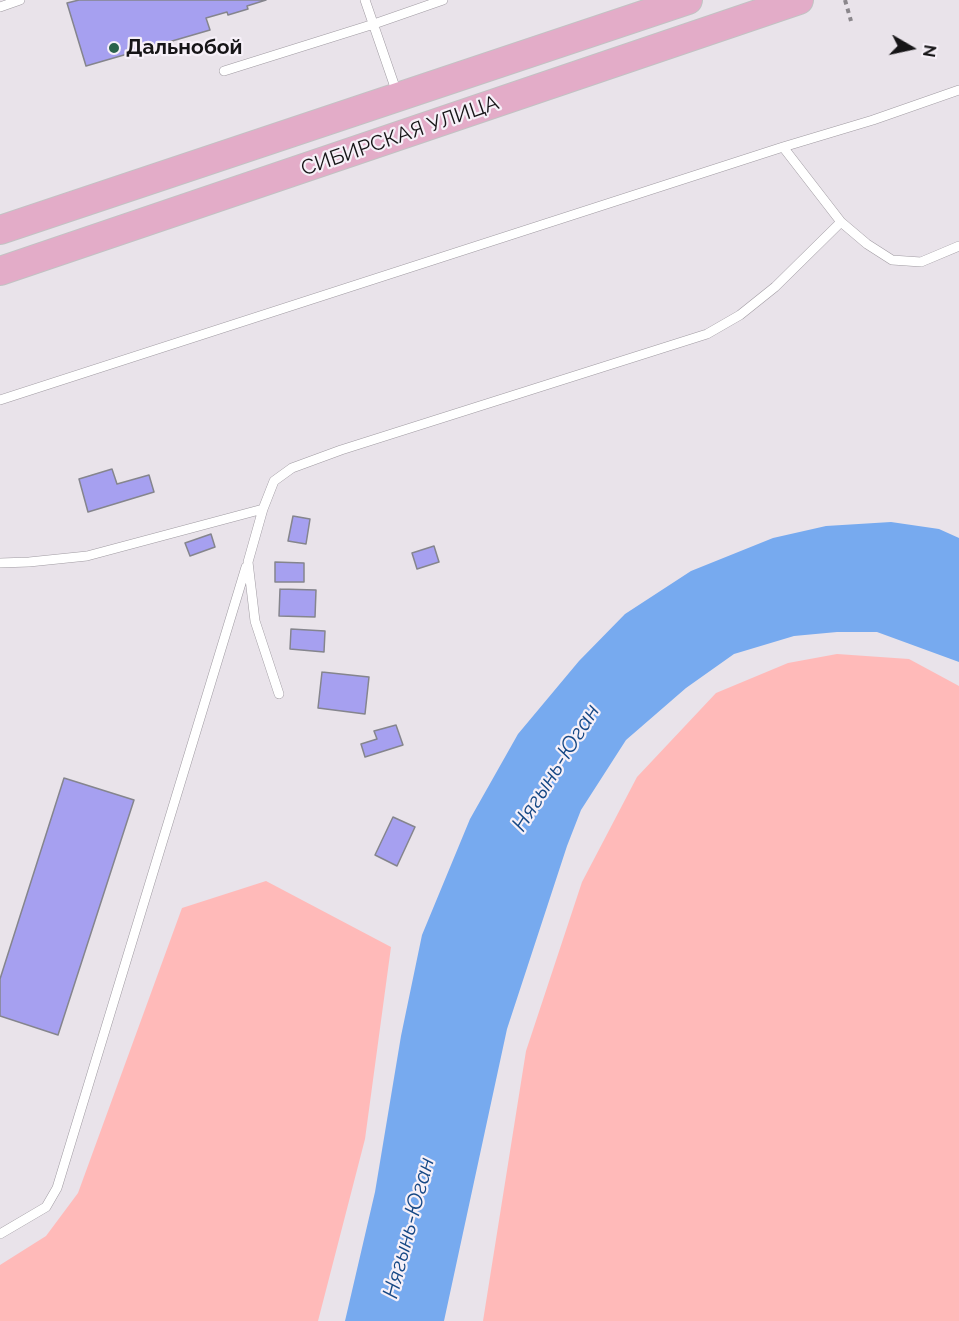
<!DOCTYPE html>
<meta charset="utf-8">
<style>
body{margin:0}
#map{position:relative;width:959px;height:1321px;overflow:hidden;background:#e9e3ea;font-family:Raleway,sans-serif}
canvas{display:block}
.north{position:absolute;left:881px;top:18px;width:60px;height:60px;-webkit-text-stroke:4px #f6f0f8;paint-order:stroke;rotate:99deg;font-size:16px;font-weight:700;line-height:24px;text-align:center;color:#161517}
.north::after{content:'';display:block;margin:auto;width:21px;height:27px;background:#161517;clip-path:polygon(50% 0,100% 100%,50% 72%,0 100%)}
</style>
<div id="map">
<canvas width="959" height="1321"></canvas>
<div class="north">N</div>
</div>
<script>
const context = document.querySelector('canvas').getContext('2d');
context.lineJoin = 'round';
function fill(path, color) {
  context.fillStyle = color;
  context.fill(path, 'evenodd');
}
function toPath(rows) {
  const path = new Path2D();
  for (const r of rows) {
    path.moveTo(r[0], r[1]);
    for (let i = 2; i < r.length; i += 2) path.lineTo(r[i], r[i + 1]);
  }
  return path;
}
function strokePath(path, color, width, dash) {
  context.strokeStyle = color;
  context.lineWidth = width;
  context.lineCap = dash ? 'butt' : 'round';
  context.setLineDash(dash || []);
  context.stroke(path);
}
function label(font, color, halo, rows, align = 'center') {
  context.font = font + ' Raleway,sans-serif';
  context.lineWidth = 4.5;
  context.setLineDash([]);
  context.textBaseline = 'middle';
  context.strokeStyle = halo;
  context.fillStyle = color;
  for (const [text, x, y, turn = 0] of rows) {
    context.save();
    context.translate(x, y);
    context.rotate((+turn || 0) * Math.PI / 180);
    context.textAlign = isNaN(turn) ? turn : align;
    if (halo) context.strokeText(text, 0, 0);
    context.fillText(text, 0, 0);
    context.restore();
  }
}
fill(toPath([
 [837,654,909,659,959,686,959,1321,483,1321,526,1051,582,882,637,777,716,693,788,663],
 [266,881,391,947,365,1139,318,1321,0,1321,0,1265,46,1236,78,1193,182,908]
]), '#ffbab9');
fill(toPath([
 [891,522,939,529,959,538,959,662,877,632,837,632,794,636,734,654,686,688,626,740,581,810,567,846,507,1029,444,1321,345,1321,375,1192,401,1036,422,935,470,819,518,734,579,661,625,614,691,571,773,538,826,526]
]), '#77aaef');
const building = toPath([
 [79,0,266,0,247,6,248,9,228,15,227,12,206,18,210,30,86,66,67,3,79,0],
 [112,469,117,484,149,475,154,492,88,512,79,479,112,469],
 [293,516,310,519,306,544,288,541,293,516],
 [211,534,215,547,190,556,185,543,211,534],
 [434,546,439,562,417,569,412,553,434,546],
 [275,562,304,563,304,582,275,582,275,562],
 [280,589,316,590,315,617,279,616,280,589],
 [291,629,325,631,324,652,290,649,291,629],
 [322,672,369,677,365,714,318,708,322,672],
 [396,725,403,745,365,757,361,744,377,739,374,731,396,725],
 [64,778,134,800,58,1035,0,1016,0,979,64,778],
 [393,817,415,827,397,866,375,855,393,817]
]);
fill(building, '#a6a0f0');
strokePath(building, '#85858d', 1.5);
const service = toPath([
 [365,0,397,93],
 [0,7,20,0],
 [224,71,374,24,443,0],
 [783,147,841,222,867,244,892,260,921,262,959,246],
 [0,400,783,147,873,120,959,90],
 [0,563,29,562,87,556,263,509],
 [279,694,255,621,248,562,263,509,274,481,292,468,341,450,707,334,740,315,775,287,841,222],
 [0,1234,46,1207,57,1188,246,567]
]);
const primary = toPath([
 [0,230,688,0],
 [0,271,799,0]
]);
strokePath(service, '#a09ba2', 10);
strokePath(primary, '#c2c2c3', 30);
strokePath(toPath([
 [845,0,851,21]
]), '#8b878c', 4, [4.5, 4.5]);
strokePath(service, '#fff', 9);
strokePath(primary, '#e3acc8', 28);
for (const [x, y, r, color] of [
 [114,48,6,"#2a624a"]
]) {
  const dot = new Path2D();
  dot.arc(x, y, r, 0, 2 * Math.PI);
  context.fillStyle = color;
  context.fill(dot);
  strokePath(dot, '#f6f0f8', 2);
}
label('bold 21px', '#161517', '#f6f0f8', [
 ["Дальнобой",126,48]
], 'left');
label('21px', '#161517', '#f6f0f8', [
 ["СИБИРСКАЯ УЛИЦА",400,136,-19]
]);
label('italic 22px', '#164885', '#f6f0f8', [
 ["Нягынь-Юган",556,768,-58],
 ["Нягынь-Юган",409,1228,-75]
]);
</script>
